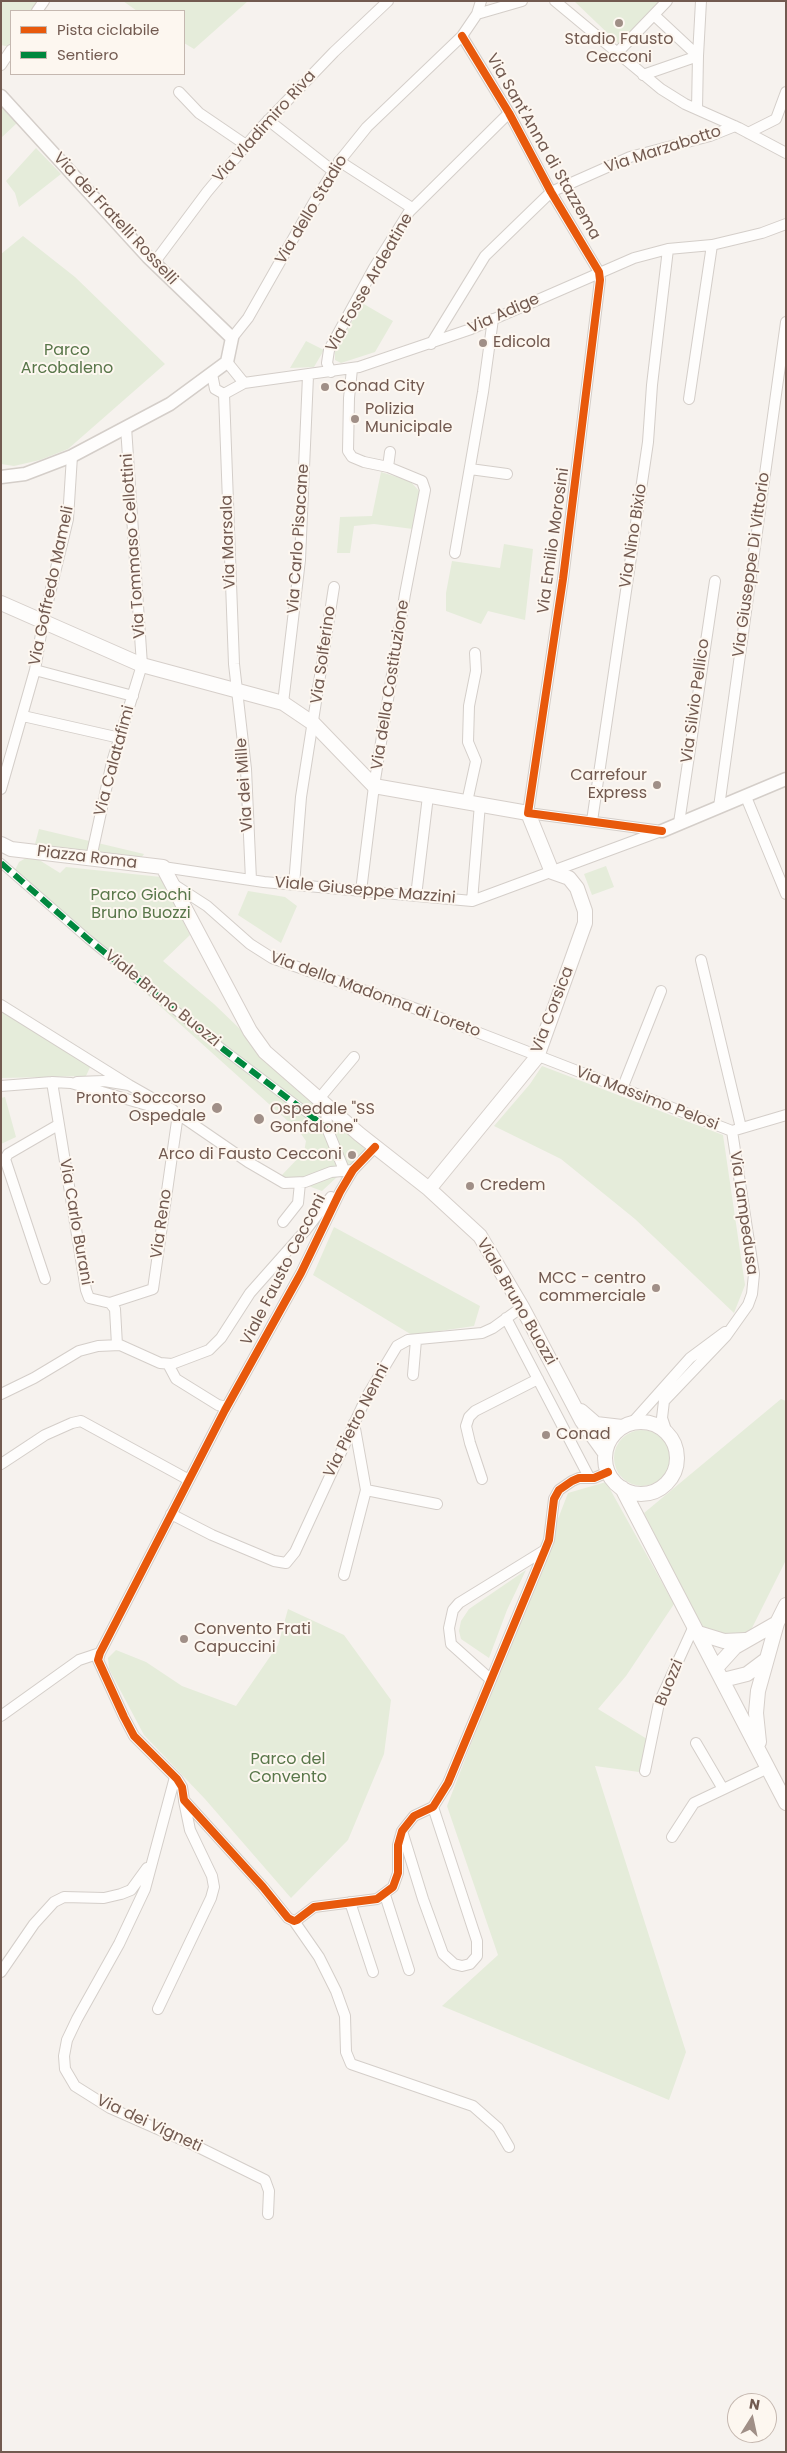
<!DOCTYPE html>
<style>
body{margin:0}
#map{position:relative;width:787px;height:2453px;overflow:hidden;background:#f6f2ee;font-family:Poppins,sans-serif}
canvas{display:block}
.frame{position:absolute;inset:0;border:2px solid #725a50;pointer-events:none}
.legend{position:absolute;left:10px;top:10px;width:175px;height:65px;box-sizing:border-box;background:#fdf7f0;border:1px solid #c5b8b0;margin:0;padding:6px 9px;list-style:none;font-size:15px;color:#725a50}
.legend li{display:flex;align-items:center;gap:10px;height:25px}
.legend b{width:25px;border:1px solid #c5b8b0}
.north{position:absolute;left:727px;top:2393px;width:50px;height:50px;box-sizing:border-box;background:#fdf7f0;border:1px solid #c5b8b0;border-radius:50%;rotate:10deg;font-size:14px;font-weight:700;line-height:20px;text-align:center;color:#725a50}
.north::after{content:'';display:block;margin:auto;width:18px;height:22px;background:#a08f87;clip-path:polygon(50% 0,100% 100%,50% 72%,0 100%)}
</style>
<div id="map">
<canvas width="787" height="2453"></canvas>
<div class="frame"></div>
<ul class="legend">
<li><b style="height:6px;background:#e8590c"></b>Pista ciclabile</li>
<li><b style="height:6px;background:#00873e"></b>Sentiero</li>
</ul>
<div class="north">N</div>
</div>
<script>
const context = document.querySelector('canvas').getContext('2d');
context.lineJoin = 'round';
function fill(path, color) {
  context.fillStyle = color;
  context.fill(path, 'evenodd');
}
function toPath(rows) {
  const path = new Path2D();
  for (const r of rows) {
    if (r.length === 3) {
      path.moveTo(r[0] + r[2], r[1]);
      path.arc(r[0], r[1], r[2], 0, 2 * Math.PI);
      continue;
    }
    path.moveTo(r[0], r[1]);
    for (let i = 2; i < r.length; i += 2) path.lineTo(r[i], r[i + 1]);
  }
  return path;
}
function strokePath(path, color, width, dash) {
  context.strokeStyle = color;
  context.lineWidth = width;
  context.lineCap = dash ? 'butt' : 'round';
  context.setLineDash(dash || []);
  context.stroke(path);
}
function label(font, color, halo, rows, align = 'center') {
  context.font = font + ' Poppins,sans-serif';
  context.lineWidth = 4;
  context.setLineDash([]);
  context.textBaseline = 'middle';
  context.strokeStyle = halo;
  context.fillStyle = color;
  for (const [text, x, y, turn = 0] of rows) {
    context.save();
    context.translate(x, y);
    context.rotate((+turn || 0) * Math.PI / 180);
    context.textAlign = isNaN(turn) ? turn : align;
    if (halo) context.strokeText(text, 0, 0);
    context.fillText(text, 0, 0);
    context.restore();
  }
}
fill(toPath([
 [1,1,39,1,33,11,11,11,10,47,1,45],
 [123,1,248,1,194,49,184,43,184,11,137,11],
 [574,1,663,1,620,45],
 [1,94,17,123,1,138],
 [36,148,61,174,19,207,15,193,6,181],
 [23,236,75,277,165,364,68,449,40,460,14,466,1,464,1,254],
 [362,303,393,321,375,352,341,363,335,360,335,352],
 [306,341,324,350,314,367,290,368],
 [381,472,410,481,420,492,413,529,374,524,354,526,350,553,337,553,340,517,372,516],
 [504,544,533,549,525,620,488,611,481,624,446,611,446,593,452,561,500,568],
 [39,829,144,854,139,861,35,844],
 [26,858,36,858,60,873,66,867,161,877,190,935,163,961,214,1004,366,1150,322,1191,281,1176,304,1152,306,1141,299,1131,13,874,19,862],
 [606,866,614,887,592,895,584,874],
 [248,891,285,897,297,906,281,943,238,915],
 [1,1008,92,1063,86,1076,1,1078],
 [542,1066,723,1135,745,1285,734,1313,635,1219,561,1159,494,1126,530,1084],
 [5,1097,16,1137,1,1144,1,1098],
 [334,1227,480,1306,474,1326,412,1335,313,1275],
 [781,1399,786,1401,786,1560,748,1636,703,1631,644,1513],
 [642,1458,28],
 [606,1482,674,1604,626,1676,598,1709,647,1739,639,1772,595,1766,686,2052,669,2100,442,2006,498,1955,447,1806,568,1493],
 [526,1570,507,1610,489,1658,461,1639,459,1631,461,1621,469,1609],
 [288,1609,344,1635,391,1700,384,1754,348,1840,291,1898,205,1799,144,1735,109,1669,108,1658,116,1650,146,1662,182,1686,236,1706,278,1645]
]), '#e5ecda');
const pedestrian = toPath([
 [1,863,88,939,223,1049,327,1128]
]);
const minor = toPath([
 [555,1,661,89,685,104,739,128,786,153],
 [37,11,44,1],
 [477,14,522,1],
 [654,15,698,56,697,109],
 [462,36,509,113,551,192,599,272,600,280,563,579,528,813,662,831],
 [617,53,667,1],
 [1,65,11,50],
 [643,75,698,56,701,1],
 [179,92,199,113,246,145],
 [268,120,333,171],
 [748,133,776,119,786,92],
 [339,161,412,208],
 [154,263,207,192,259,130,334,52,388,1],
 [232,338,248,318,314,202,342,158,367,127,462,36,477,14,481,1],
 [431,344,485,256,551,192,630,157,710,136,735,126],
 [227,362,244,383,359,367,471,329,634,258,668,249,712,245,762,233,786,224],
 [352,369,349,398,348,451,352,457,364,462,388,467,422,481,425,490,405,594,374,786,361,891],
 [331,372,327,363,329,350,374,268,409,212,509,113],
 [212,374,215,389,224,394],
 [224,394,234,664,246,769,251,880],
 [224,394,244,383],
 [689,399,712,245],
 [388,467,390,452],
 [470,469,507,474],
 [455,553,483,392,493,319],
 [35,670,133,696],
 [283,703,300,560,308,376],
 [23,716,120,738],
 [1,789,35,670,43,622,68,519,72,456],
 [746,797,786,894],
 [467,802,476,761,468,742,469,706,476,671,475,653],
 [719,807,786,322],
 [592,821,648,442,652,385,668,249],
 [679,823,715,581],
 [91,858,112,762,142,665,126,427],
 [163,867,264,882,472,901,661,831],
 [173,884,207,906,250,944,272,958,425,1012,732,1131,786,1115],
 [294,885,301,797,334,587],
 [416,896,428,796],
 [472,901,480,804],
 [701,960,741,1128],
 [1,1005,129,1085],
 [52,1082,86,1290,89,1298,110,1303,115,1309,117,1345],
 [77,1082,104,1081,129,1085,173,1110],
 [1,1086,52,1082,71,1083,178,1114,248,1162,284,1183,305,1182,331,1172,353,1170],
 [622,1089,661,991],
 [318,1100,354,1057],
 [326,1106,327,1128,344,1170],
 [375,1147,353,1170,340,1192,301,1273,225,1410,100,1653,98,1660,124,1717,134,1736,177,1779,182,1787,184,1800,263,1887,288,1918,294,1921,297,1920,314,1907,377,1899,393,1887,398,1873,398,1845,402,1831,414,1816,433,1807,448,1783,545,1550,549,1540,554,1499,559,1490,572,1481,579,1478,594,1478,608,1472],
 [283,1222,298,1203,300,1183],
 [45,1279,5,1159,8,1154,58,1125],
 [110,1303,153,1289,178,1114],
 [506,1318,589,1477],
 [168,1364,176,1379,218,1405,227,1407],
 [413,1375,416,1340],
 [1,1394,34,1378,79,1351,98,1346,120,1345,160,1363,172,1364,209,1350,221,1338,250,1293,305,1231,331,1197],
 [354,1423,366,1490,437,1504],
 [632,1423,690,1358,725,1332],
 [667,1433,662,1418,664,1401,726,1336,748,1305,752,1294,754,1274,732,1131],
 [1,1464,45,1435,72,1423,81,1421,189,1480],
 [482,1479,470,1443,466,1426,469,1417,475,1411,538,1379],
 [171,1514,212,1535,274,1561,286,1563,295,1552,367,1396,397,1346,408,1340,482,1333,493,1328,522,1307],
 [344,1575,366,1490],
 [490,1679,451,1644,449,1628,453,1610,459,1603,545,1550],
 [1,1716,79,1660,100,1653],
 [696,1743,723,1789],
 [645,1771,659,1703,694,1626],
 [175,1777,145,1889,119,1944,77,2019,67,2040,64,2056,65,2069,75,2086,110,2108,194,2145,265,2180,269,2191,268,2214],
 [402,1831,423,1899,443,1954,454,1964,462,1966,470,1964,477,1956,477,1941,433,1807],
 [672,1837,694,1803,768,1768],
 [385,1895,409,1970],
 [350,1902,373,1972],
 [294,1921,319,1957,336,1991,345,2016,346,2052,351,2064,473,2106,498,2128,509,2147],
 [1,1972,34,1924,54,1902,64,1897,104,1898,121,1894,131,1890,147,1868],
 [158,2009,211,1898,214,1887,212,1876,190,1830,184,1801]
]);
const tertiary = toPath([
 [1,96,148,257,232,338,227,362,170,404,72,456,25,474,1,477],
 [662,831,786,779]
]);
const secondary = toPath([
 [1,603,142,665,283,703,314,724,374,786,528,813,552,872,569,878,577,888,585,911,585,923,537,1057,429,1189],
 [1,844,11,849,163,867,250,1031,265,1052,359,1134,429,1189,480,1236,522,1307,582,1421,605,1453],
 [581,1411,596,1424,622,1427],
 [641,1458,36],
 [622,1488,786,1803],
 [698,1633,724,1641,745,1640],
 [716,1668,735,1647,777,1623],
 [723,1680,747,1674,767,1659],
 [759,1742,756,1713,758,1691,777,1623,786,1605]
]);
strokePath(pedestrian, '#d4cec9', 10);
strokePath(minor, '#d4cec9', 12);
strokePath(tertiary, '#d4cec9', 15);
strokePath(secondary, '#d6cfca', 16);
strokePath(pedestrian, '#fefdfc', 8);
strokePath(minor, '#fefdfc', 10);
strokePath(tertiary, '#fefdfc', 12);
strokePath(secondary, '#fefdfc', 14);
strokePath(toPath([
 [1,863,88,939,223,1049,327,1128]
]), '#00873e', 6, [12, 6]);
strokePath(toPath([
 [462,36,509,113,551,192,599,272,600,280,563,579,528,813,662,831],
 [375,1147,353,1170,340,1192,301,1273,225,1410,100,1653,98,1660,124,1717,134,1736,177,1779,182,1787,184,1800,263,1887,288,1918,294,1921,297,1920,314,1907,377,1899,393,1887,398,1873,398,1845,402,1831,414,1816,433,1807,448,1783,545,1550,549,1540,554,1499,559,1490,572,1481,579,1478,594,1478,608,1472]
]), '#e8590c', 8);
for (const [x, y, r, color] of [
 [619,23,5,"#a08f87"],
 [483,343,5,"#a08f87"],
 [325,387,5,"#a08f87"],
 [355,419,5,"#a08f87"],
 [657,785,5,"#a08f87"],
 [217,1108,6,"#a08f87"],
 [259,1119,6,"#a08f87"],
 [352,1155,5,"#a08f87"],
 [470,1186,5,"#a08f87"],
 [656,1288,5,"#a08f87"],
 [546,1435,5,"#a08f87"],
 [184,1639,5,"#a08f87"]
]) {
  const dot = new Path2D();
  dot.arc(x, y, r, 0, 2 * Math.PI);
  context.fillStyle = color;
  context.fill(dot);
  strokePath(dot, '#fdf7f0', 2);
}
label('16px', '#725a50', '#fdf7f0', [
 ["Stadio Fausto",619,40,"center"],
 ["Cecconi",619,58,"center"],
 ["Edicola",493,343],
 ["Conad City",335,387],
 ["Polizia",365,410],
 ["Municipale",365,428],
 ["Carrefour",647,776,"right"],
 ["Express",647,794,"right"],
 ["Pronto Soccorso",206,1099,"right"],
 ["Ospedale",206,1117,"right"],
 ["Ospedale \"SS",270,1110],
 ["Gonfalone\"",270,1128],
 ["Arco di Fausto Cecconi",342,1155,"right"],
 ["Credem",480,1186],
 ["MCC - centro",646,1279,"right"],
 ["commerciale",646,1297,"right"],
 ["Conad",556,1435],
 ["Convento Frati",194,1630],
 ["Capuccini",194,1648]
], 'left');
label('16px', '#725a50', '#fdf7f0', [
 ["Via Vladimiro Riva",265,127,-48],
 ["Via Sant'Anna di Stazzema",543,147,60],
 ["Via Marzabotto",663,150,-18],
 ["Via dello Stadio",312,210,-59],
 ["Via dei Fratelli Rosselli",115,219,47],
 ["Via Fosse Ardeatine",370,283,-60],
 ["Via Adige",504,314,-24],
 ["Via Nino Bixio",634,536,-81],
 ["Via Carlo Pisacane",299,539,-86],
 ["Via Emilio Morosini",554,541,-82],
 ["Via Marsala",229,542,-92],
 ["Via Tommaso Cellottini",134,546,-94],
 ["Via Giuseppe Di Vittorio",752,565,-82],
 ["Via Goffredo Mameli",52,586,-78],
 ["Via Solferino",324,655,-82],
 ["Via della Costituzione",391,685,-81],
 ["Via Silvio Pellico",696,701,-82],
 ["Via Calatafimi",115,761,-75],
 ["Via dei Mille",245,785,-94],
 ["Piazza Roma",87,858,7],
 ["Viale Giuseppe Mazzini",365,891,5],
 ["Via della Madonna di Loreto",375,995,20],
 ["Viale Bruno Buozzi",162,999,39],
 ["Via Corsica",553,1010,-69],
 ["Via Massimo Pelosi",647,1099,21],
 ["Via Lampedusa",743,1213,82],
 ["Via Carlo Burani",75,1222,80],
 ["Via Reno",162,1224,-82],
 ["Viale Fausto Cecconi",284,1270,-63],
 ["Viale Bruno Buozzi",516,1302,60],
 ["Via Pietro Nenni",357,1421,-63],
 ["Buozzi",670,1683,-68],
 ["Via dei Vigneti",149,2124,25]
]);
label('16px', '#59774a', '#fdf7f0', [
 ["Parco",67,351],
 ["Arcobaleno",67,369],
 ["Parco Giochi",141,896],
 ["Bruno Buozzi",141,914],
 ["Parco del",288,1760],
 ["Convento",288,1778]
]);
</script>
